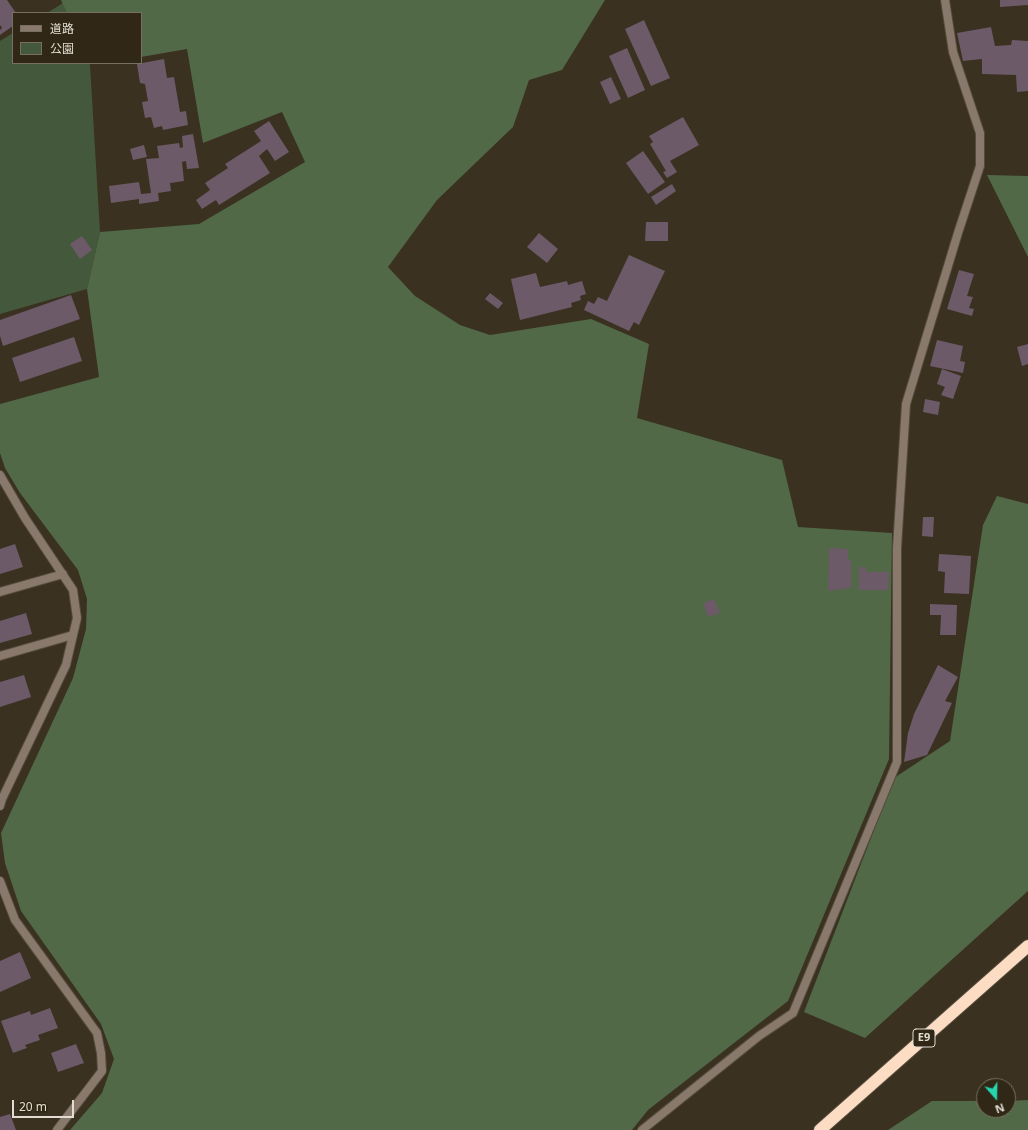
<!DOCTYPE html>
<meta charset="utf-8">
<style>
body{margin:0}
#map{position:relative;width:1028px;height:1130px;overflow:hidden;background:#3a3120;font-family:"Noto Sans","Noto Sans JP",sans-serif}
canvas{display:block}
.legend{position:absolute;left:12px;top:12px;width:130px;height:52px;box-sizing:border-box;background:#302716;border:1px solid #776f61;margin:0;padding:5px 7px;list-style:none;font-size:12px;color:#e2dcd1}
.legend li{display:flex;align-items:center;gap:8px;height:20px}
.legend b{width:20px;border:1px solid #776f61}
.north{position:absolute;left:976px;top:1078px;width:40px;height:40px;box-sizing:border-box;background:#302716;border:1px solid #776f61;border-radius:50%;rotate:160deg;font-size:11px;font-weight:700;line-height:16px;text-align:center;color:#e2dcd1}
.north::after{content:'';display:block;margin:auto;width:14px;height:18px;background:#25d5ae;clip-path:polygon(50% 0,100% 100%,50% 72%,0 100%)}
.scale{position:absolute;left:12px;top:1100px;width:62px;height:18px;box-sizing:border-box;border:2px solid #e2dcd1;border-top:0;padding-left:5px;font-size:12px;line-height:14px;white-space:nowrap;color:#e2dcd1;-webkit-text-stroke:3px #302716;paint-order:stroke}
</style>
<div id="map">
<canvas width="1028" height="1130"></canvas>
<ul class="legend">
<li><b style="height:5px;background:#89796d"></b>道路</li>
<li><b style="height:11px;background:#44593b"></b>公園</li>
</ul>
<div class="north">N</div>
<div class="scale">20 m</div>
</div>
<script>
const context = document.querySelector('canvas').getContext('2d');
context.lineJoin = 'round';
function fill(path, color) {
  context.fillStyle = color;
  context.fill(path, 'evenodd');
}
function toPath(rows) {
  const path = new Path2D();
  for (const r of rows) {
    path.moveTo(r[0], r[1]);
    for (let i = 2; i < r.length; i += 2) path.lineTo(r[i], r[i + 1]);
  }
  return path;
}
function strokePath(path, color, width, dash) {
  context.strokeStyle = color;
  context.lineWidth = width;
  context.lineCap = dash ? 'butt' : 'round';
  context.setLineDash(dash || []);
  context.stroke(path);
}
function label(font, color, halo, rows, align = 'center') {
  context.font = font + ' "Noto Sans",sans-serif';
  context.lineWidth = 4;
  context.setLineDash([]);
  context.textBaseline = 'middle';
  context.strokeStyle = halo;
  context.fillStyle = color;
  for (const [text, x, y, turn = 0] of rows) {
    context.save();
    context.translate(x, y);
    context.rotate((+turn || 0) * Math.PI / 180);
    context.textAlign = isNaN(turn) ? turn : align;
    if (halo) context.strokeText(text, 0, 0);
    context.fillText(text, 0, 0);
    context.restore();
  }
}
fill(toPath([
 [63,3,67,13,47,13],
 [13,33,13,63,89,63,90,65,100,232,87,289,0,314,0,41]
]), '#44593b');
fill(toPath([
 [61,0,605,0,562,70,529,80,513,127,437,200,388,267,415,296,460,325,490,335,591,319,649,344,637,418,782,460,798,527,892,533,889,759,788,1001,648,1110,632,1130,70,1130,102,1093,114,1059,101,1024,21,911,5,863,1,833,73,678,86,629,87,599,78,570,20,493,5,468,0,453,0,404,99,377,87,289,100,232,199,224,305,162,282,112,203,143,187,49,141,57,141,13,67,13],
 [987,175,1028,176,1028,257],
 [997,496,1028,504,1028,891,865,1038,804,1012,894,778,950,741,983,525],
 [1028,1100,1028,1130,888,1130,932,1101,984,1101,984,1110,1008,1110,1008,1101]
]), '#516947');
fill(toPath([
 [0,0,7,0,16,13,13,13,13,26,0,35,0,30,2,28,0,25],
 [1000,0,1028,0,1028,5,1000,7],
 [644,20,670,78,651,86,625,29],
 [991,27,995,46,1011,45,1012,40,1028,41,1028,91,1017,92,1016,75,982,74,982,59,963,61,957,33],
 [627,48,645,90,628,98,609,56],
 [164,59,167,78,174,77,180,112,186,111,188,125,163,130,162,126,154,128,151,117,145,118,142,102,148,101,145,84,140,83,137,64],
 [611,77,621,99,610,104,600,82],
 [683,117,699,145,670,161,677,172,667,178,663,172,666,171,650,144,653,142,649,136],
 [269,121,289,152,275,161,267,149,259,156,270,173,219,205,216,200,202,209,196,200,210,190,205,183,228,168,225,164,261,141,254,131],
 [193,134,199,168,187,169,186,161,182,162,184,181,170,183,171,191,158,193,159,201,139,204,139,199,111,203,109,186,139,182,141,194,151,193,146,159,159,158,157,146,179,143,180,148,183,147,182,136],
 [144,145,147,157,133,160,130,149],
 [643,151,665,182,648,194,626,163],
 [672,184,676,191,656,205,651,197],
 [646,222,668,222,668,241,645,241],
 [539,233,558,249,547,263,527,247],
 [82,236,92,250,80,259,70,244],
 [629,255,665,271,639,325,634,322,629,331,584,310,588,301,594,304,598,297,607,301],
 [959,270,974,274,967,296,973,297,969,308,974,309,972,316,947,309],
 [536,273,540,287,567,281,568,285,582,281,586,294,580,296,581,300,571,303,572,307,520,320,511,279],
 [490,293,503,303,498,309,485,299],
 [71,295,80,319,3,346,0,336,0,320],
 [74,337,82,361,20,382,12,358],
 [937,340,963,346,960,361,965,362,963,373,930,366],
 [1028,344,1028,364,1022,366,1017,347],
 [942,369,961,376,953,399,941,395,945,387,937,384],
 [925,399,940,402,938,415,923,412],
 [923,517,934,517,933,537,922,536],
 [15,544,23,567,0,574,0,549],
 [829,548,848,549,848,560,851,560,851,588,828,591],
 [939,554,971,556,969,594,944,593,945,572,938,571],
 [859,567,866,567,866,572,889,572,888,590,859,590],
 [714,599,720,613,708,617,703,603],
 [930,604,957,605,956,635,940,635,941,615,930,615],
 [26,613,32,634,0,643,0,621],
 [938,665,958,677,945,701,952,703,927,755,904,762,908,733,914,714],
 [24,675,31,697,0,707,0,682],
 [20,952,31,978,0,992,0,961],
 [50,1008,58,1028,38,1035,40,1040,25,1045,27,1048,13,1053,1,1021,30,1011,31,1015],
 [76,1044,84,1063,58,1072,51,1053],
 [10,1114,16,1130,0,1130,0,1117]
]), '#6c5a68');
const street = toPath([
 [0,475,25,518,73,590,77,618,66,665,2,799,0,806],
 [0,592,63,574],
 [0,656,73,635],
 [0,881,15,920,97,1033,101,1053,102,1071,57,1130],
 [642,1130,759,1036,793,1013,897,762,897,548,906,404,958,233,980,166,980,133,953,52,945,0]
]);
const highway = toPath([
 [820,1130,1028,946]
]);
strokePath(street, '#554c3c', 10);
strokePath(highway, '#554c3c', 14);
strokePath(street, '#89796d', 8);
strokePath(highway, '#fddcc4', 12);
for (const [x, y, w] of [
 [924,1038,22]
]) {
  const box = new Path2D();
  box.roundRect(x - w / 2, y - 9, w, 18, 3);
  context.fillStyle = '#302716';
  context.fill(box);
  strokePath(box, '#e2dcd1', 1);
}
label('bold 11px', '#e2dcd1', null, [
 ["E9",924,1038]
]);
</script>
